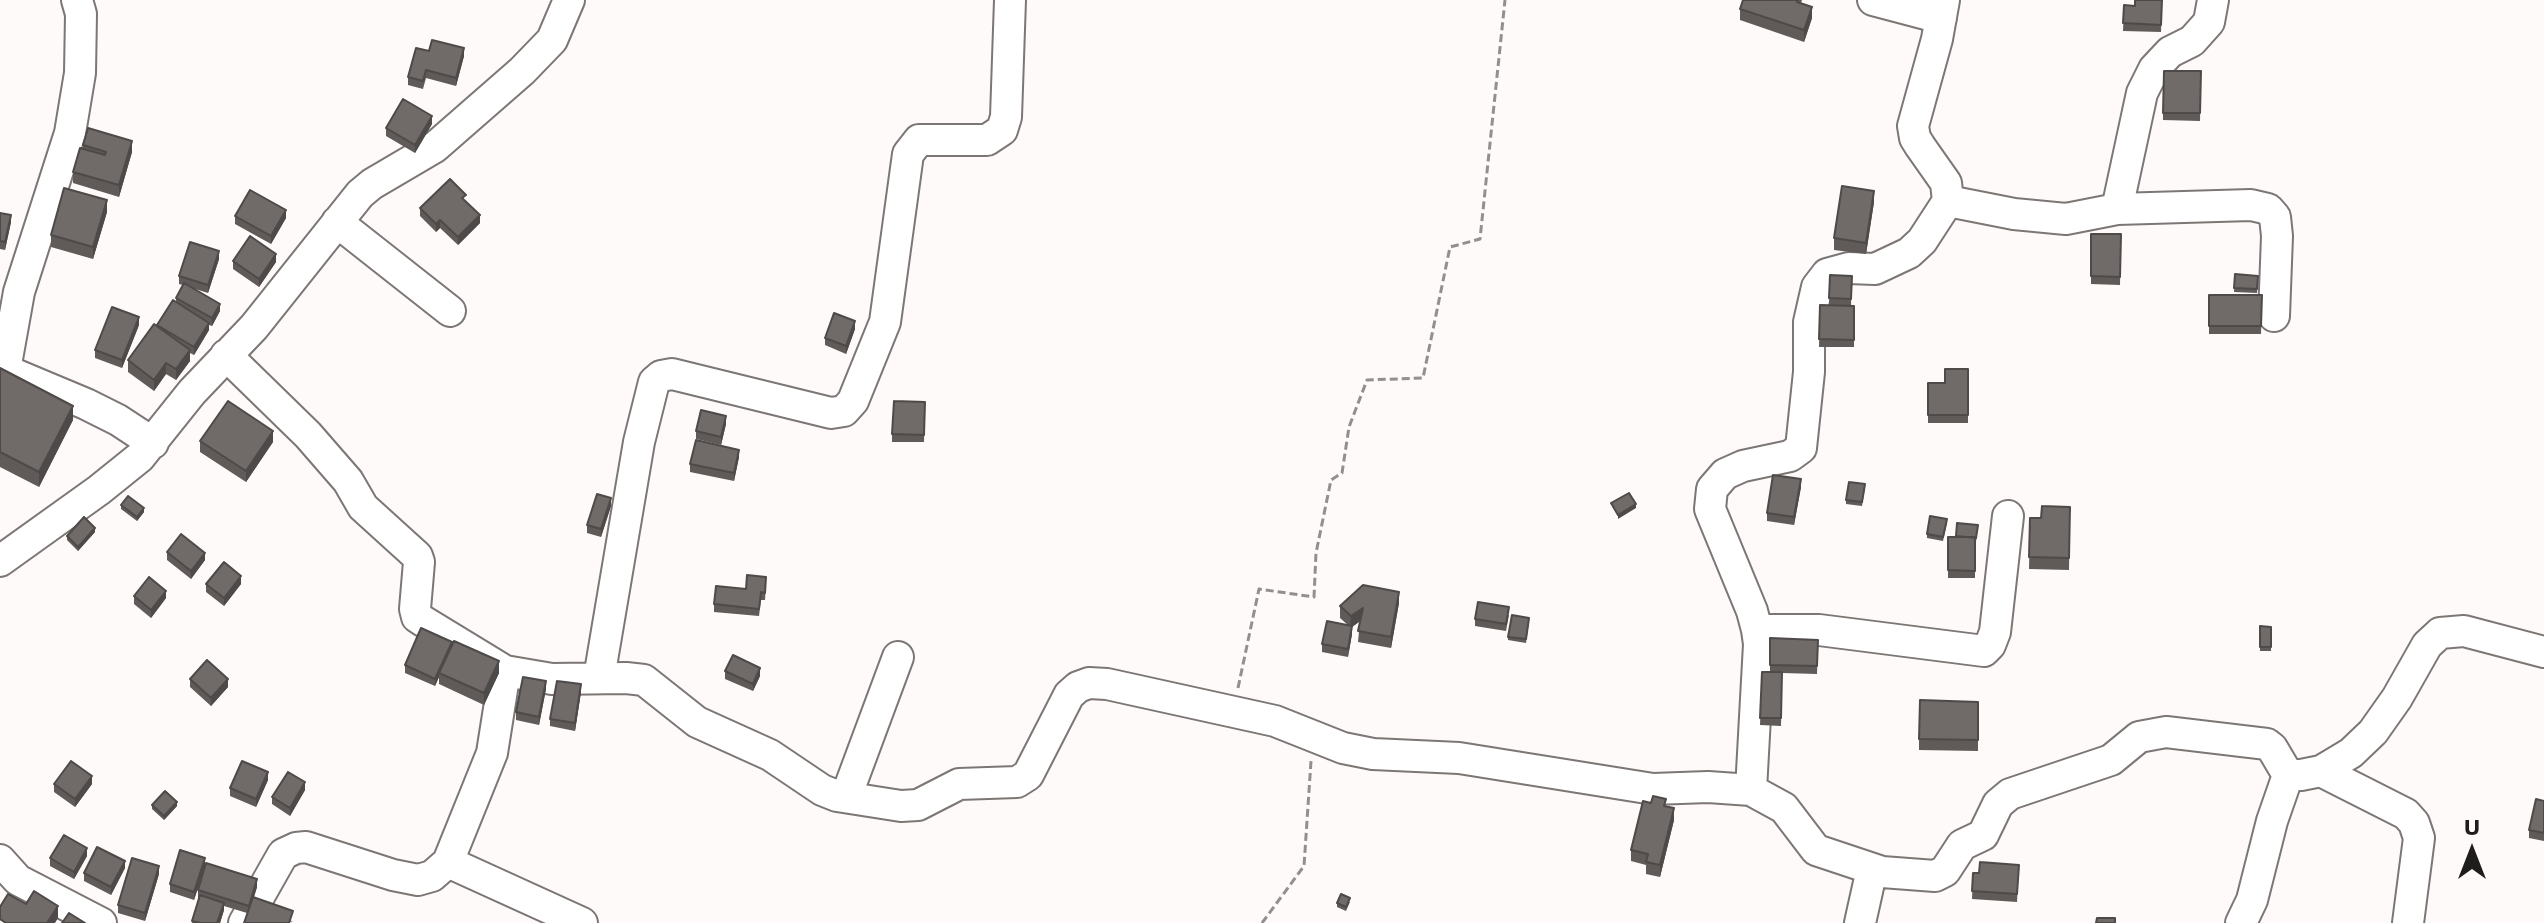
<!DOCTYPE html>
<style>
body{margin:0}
#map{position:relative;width:2544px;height:923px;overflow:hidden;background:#fefaf9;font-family:Commissioner,sans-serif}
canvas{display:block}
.north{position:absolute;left:2432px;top:811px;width:80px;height:80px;-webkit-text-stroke:6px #fefaf9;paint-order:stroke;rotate:0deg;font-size:22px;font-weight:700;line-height:32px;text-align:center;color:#1f1d1c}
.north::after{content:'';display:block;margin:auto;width:28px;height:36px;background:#1f1d1c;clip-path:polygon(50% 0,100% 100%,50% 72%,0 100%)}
</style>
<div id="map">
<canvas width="2544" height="923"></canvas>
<div class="north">U</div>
</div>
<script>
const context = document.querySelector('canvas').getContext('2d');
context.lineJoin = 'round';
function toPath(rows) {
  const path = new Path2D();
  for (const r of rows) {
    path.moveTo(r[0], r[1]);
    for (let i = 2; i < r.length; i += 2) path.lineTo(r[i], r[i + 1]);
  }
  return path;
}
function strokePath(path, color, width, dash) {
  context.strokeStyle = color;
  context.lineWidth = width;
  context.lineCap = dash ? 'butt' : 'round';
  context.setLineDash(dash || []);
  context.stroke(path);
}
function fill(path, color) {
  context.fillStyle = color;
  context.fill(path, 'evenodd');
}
const minor = toPath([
 [1873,0,1941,18],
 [1948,201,2014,214,2066,219,2117,209,2142,93,2154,69,2170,52,2192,41,2209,22,2213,0],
 [2117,209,2251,205,2268,209,2275,217,2277,236,2274,316],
 [337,222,450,311],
 [226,355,308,435,348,481,363,507,417,556,419,562,415,609,417,617,423,621,505,671,552,679,626,678,644,680,697,722,770,755,822,790,837,796,901,806,918,805,959,784,1017,782,1028,775,1069,695,1078,687,1089,683,1107,684,1275,721,1343,748,1373,754,1459,758,1653,789,1708,787,1751,790,1784,808,1816,850,1882,872,1935,876,1945,871,1962,845,1983,835,1998,804,2010,794,2111,760,2139,737,2166,732,2267,744,2272,748,2288,775,2272,821,2252,900,2241,923],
 [0,368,86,404,118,420,153,443],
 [5,370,19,292,70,133,80,73,81,14,77,0],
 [0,561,99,490,140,457,192,392,254,327,360,194,372,184,435,147,522,71,552,40,569,0],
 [1757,630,1819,630,1984,651,1990,645,1995,632,2008,516],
 [599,678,639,442,654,382,661,376,672,374,831,413,844,411,853,401,885,322,908,154,919,140,987,140,1002,130,1006,117,1010,0],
 [2321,771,2406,814,2414,823,2419,838,2408,923],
 [2288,775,2301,775,2321,771,2351,753,2373,732,2397,698,2427,645,2440,633,2464,631,2544,652],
 [1751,790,1759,644,1757,630,1752,611,1710,509,1712,489,1725,474,1743,466,1790,456,1801,448,1809,372,1809,322,1817,287,1827,274,1849,268,1875,269,1909,253,1922,241,1948,201,1946,183,1920,146,1915,138,1913,126,1937,39,1944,0],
 [846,797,898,657],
 [0,860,18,880,101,923],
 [448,862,582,923],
 [244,923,283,854,296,848,306,847,393,875,418,880,432,876,448,862,492,753,505,671],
 [1860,923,1872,869]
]);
strokePath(minor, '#7c7674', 34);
strokePath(toPath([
 [1238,688,1259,589,1314,597,1316,553,1331,480,1342,473,1349,427,1367,380,1423,378,1450,247,1480,239,1505,0],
 [1262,923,1304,866,1311,761]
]), '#928f8e', 3, [8, 4]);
strokePath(minor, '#fff', 30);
fill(toPath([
 [1743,0,1802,0,1801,3,1812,18,1804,42,1740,20,1740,9],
 [2162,0,2161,32,2123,31,2124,5,2135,6],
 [429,51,464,56,456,86,426,78,423,89,408,85,408,77],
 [2201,71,2200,121,2163,120,2163,113],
 [432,124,415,153,386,136,386,128],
 [83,145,132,152,119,197,73,183,73,172,83,149],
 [466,201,480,223,458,245,440,228,436,232,420,216,420,208],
 [1874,202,1866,254,1834,250,1834,238],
 [107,212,93,259,51,247,51,235],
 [0,213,11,222,5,250,0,249],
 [235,216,286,218,271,244,235,224],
 [2091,234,2121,234,2120,285,2091,284],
 [219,259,208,293,192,288,220,311,212,326,209,325,209,330,194,355,190,353,190,361,176,380,166,374,154,391,128,372,128,360,176,302,176,298,183,285,179,284,179,276],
 [233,261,276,262,259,287,233,269],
 [2235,274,2258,276,2257,293,2234,292],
 [1830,275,1852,276,1851,306,1854,306,1854,347,1819,347,1820,305,1829,305],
 [2209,295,2262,295,2261,334,2209,334],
 [139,325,122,368,95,358,95,350],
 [855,329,846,354,825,345,825,338],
 [0,368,73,420,39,487,0,467],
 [1968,369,1968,423,1928,423,1928,383,1945,383],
 [925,402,924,442,892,442,892,434],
 [726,424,721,445,696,439,696,431],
 [200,441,273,442,246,482,200,452],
 [739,457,734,481,690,472,690,464],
 [1801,487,1794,525,1767,521,1767,513],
 [1865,488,1862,506,1846,504,1846,500],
 [121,505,144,512,137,521,121,509],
 [611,506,601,537,587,533,587,525],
 [2070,507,2069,570,2029,569,2030,518,2041,518],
 [1947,523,1943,541,1927,538,1927,534],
 [1978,525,1976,542,1975,542,1975,578,1948,578,1948,537,1956,537],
 [95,532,78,551,67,540,67,536],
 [167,552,205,560,191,579,167,560],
 [206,584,241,584,224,606,206,592],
 [766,584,765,600,761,600,759,616,714,612,714,604,746,589],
 [134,596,166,598,151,618,134,604],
 [1399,603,1391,648,1358,642,1360,621,1352,627,1352,634,1348,657,1322,652,1322,644,1349,626,1340,618,1340,606],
 [1509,615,1506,631,1475,626,1475,619],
 [1529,622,1526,643,1508,640,1508,637],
 [2260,626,2271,627,2271,651,2260,651],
 [1770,638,1818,640,1817,674,1782,673,1781,726,1760,725,1762,672,1770,672],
 [452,646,499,673,484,705,439,684,439,677,435,686,405,673,405,665],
 [725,671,760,676,753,691,725,679],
 [190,679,228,687,211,706,190,687],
 [546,689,539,725,516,720,516,712],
 [581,692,575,731,550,726,550,719],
 [1978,702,1978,751,1919,750,1919,739],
 [268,780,256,807,230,796,230,788],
 [54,784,92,784,75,807,54,792],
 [305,790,290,816,272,804,272,797],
 [2544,801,2544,841,2529,838,2529,830],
 [152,805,177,806,164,820,152,809],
 [1666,806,1674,820,1660,877,1646,874,1646,865,1631,861,1631,850],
 [87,856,74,879,50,866,50,858],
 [2019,865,2017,902,1972,899,1973,873,1979,873],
 [205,866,194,900,170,892,170,884],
 [125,868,111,895,84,881,84,873],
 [159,874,145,921,118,913,118,905],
 [257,887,254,897,293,922,247,913,224,906,224,910,220,923,192,923,199,898,198,898,198,890],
 [1350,902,1346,911,1337,907,1337,903]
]), '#605b59');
fill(toPath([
 [1812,7,1812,18,1804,42,1804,30],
 [464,48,464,56,456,86,456,78],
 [432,116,432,124,415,153,415,145],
 [132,141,132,152,119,197,119,185],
 [1874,191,1874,202,1866,254,1866,243],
 [107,200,107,212,93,259,93,247],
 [286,210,286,218,271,244,271,236],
 [11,215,11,222,5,250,5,242],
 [480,215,480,223,458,245,458,237],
 [440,220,440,228,436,232,436,224],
 [219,251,219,259,208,293,208,285],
 [276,254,276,262,259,287,259,279],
 [220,304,220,311,212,326,212,318],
 [139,317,139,325,122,368,122,360],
 [855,321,855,329,846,354,846,346],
 [209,323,209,330,194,355,194,347],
 [190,350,190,361,176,380,176,369],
 [166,363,166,374,154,391,154,380],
 [73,406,73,420,39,487,39,472],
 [726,416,726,424,721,445,721,437],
 [273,431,273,442,246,482,246,471],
 [739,450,739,457,734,481,734,473],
 [1801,479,1801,487,1794,525,1794,517],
 [611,498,611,506,601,537,601,529],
 [1636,504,1636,508,1618,519,1618,515],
 [144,508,144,512,137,521,137,517],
 [95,528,95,532,78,551,78,547],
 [205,553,205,560,191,579,191,571],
 [241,576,241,584,224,606,224,598],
 [166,591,166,598,151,618,151,610],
 [1399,592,1399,603,1391,648,1391,637],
 [1363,608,1363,619,1352,627,1352,634,1348,657,1351,616],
 [452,642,452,650,439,673,439,677,435,686,435,679],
 [499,661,499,673,484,705,484,693],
 [760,668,760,676,753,691,753,684],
 [228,679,228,687,211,706,211,698],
 [546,681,546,689,539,725,539,717],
 [581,684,581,692,575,731,575,723],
 [268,772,268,780,256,807,256,799],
 [92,776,92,784,75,807,75,799],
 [305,782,305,790,290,816,290,808],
 [177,802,177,806,164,820,164,816],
 [1674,808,1674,820,1660,877,1660,865],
 [87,848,87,856,74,879,74,872],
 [205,858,205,866,194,900,194,892],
 [125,861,125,868,111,895,111,887],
 [159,866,159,874,145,921,145,913],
 [257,879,257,887,249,913,249,906],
 [224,903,224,910,220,923,217,923],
 [58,906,58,918,55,923,47,923]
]), '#4e4a49');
const building = toPath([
 [1743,0,1798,0,1797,2,1812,7,1804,30,1740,9,1743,0],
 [2135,0,2162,0,2161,25,2123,23,2124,5,2135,6,2135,0],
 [432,40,464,48,456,78,426,70,423,81,408,77,416,48,429,51,432,40],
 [2164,71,2201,71,2200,113,2163,113,2164,71],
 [403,99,432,116,415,145,386,128,403,99],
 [88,128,132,141,119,185,73,172,80,148,105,155,106,152,83,145,88,128],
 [450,179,466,195,462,198,480,215,458,237,440,220,436,224,420,208,450,179],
 [1842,186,1874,191,1866,243,1834,238,1842,186],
 [64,188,107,200,93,247,51,235,64,188],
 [250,190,286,210,271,236,235,216,250,190],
 [0,213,11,215,5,242,0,241,0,213],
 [2091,234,2121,234,2120,277,2091,276,2091,234],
 [250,236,276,254,259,279,233,261,250,236],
 [190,242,219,251,208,285,179,276,190,242],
 [2235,274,2258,276,2257,289,2234,288,2235,274],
 [1830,275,1852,276,1851,299,1829,298,1830,275],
 [184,283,220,304,212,318,176,298,184,283],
 [2209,295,2262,295,2261,326,2209,326,2209,295],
 [173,300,209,323,194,347,157,325,173,300],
 [1820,305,1854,306,1854,340,1819,339,1820,305],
 [112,307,139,317,122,360,95,350,112,307],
 [834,313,855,321,846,346,825,338,834,313],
 [154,324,190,350,176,369,166,363,154,380,128,360,154,324],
 [0,368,73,406,39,472,0,452,0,368],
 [1945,369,1968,369,1968,415,1928,415,1928,383,1945,383,1945,369],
 [228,401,273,431,246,471,200,441,228,401],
 [894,401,925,402,924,435,892,434,894,401],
 [701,410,726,416,721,437,696,431,701,410],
 [696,440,739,450,734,473,690,464,696,440],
 [1773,475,1801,479,1794,517,1767,513,1773,475],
 [1849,482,1865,484,1862,502,1846,500,1849,482],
 [1629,493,1636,504,1618,515,1611,503,1629,493],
 [597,494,611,498,601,529,587,525,597,494],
 [128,496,144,508,137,517,121,505,128,496],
 [2042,506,2070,507,2069,558,2029,557,2030,518,2041,518,2042,506],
 [1930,516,1947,519,1943,537,1927,534,1930,516],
 [84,517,95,528,78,547,67,536,84,517],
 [1957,523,1978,525,1976,538,1956,536,1957,523],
 [181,534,205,553,191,571,167,552,181,534],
 [1948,537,1975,537,1975,571,1948,570,1948,537],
 [224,562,241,576,224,598,206,584,224,562],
 [747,575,766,577,765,593,761,592,759,609,714,604,716,586,746,589,747,575],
 [149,577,166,591,151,610,134,596,149,577],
 [1363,585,1399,592,1391,637,1358,631,1363,608,1351,616,1340,606,1363,585],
 [1478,602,1509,607,1506,624,1475,619,1478,602],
 [1512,615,1529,618,1526,639,1508,637,1512,615],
 [1327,621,1352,626,1348,649,1322,644,1327,621],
 [2260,626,2271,627,2271,647,2260,647,2260,626],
 [421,628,452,642,435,679,405,665,421,628],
 [1770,638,1818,640,1817,666,1770,665,1770,638],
 [454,641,499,661,484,693,439,673,454,641],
 [733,655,760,668,753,684,725,671,733,655],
 [207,660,228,679,211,698,190,679,207,660],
 [1762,672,1782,672,1781,718,1760,718,1762,672],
 [523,677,546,681,539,717,516,712,523,677],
 [557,681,581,684,575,723,550,719,557,681],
 [1920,700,1978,702,1978,740,1919,739,1920,700],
 [71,761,92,776,75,799,54,784,71,761],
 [242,761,268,772,256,799,230,788,242,761],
 [288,772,305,782,290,808,272,797,288,772],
 [165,791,177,802,164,816,152,805,165,791],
 [1653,796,1666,799,1664,806,1674,808,1660,865,1646,862,1648,854,1631,850,1643,801,1651,803,1653,796],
 [2536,799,2544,801,2544,833,2529,830,2536,799],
 [64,835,87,848,74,872,50,858,64,835],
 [97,847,125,861,111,887,84,873,97,847],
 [180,850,205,858,194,892,170,884,180,850],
 [132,858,159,866,145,913,118,905,132,858],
 [1980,862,2019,865,2017,894,1972,891,1973,873,1979,873,1980,862],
 [206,863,257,879,249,906,198,890,206,863],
 [34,891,58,906,47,923,6,923,0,919,0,907,8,894,26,904,34,891],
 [1341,894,1350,898,1346,907,1337,903,1341,894],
 [200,895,224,903,217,923,200,923,192,921,200,895],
 [253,897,293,911,289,923,244,923,253,897],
 [69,913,85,923,62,923,69,913],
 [2097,918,2115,918,2115,923,2096,923,2097,918]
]);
fill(building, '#706a68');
strokePath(building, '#4e4a49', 2);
</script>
